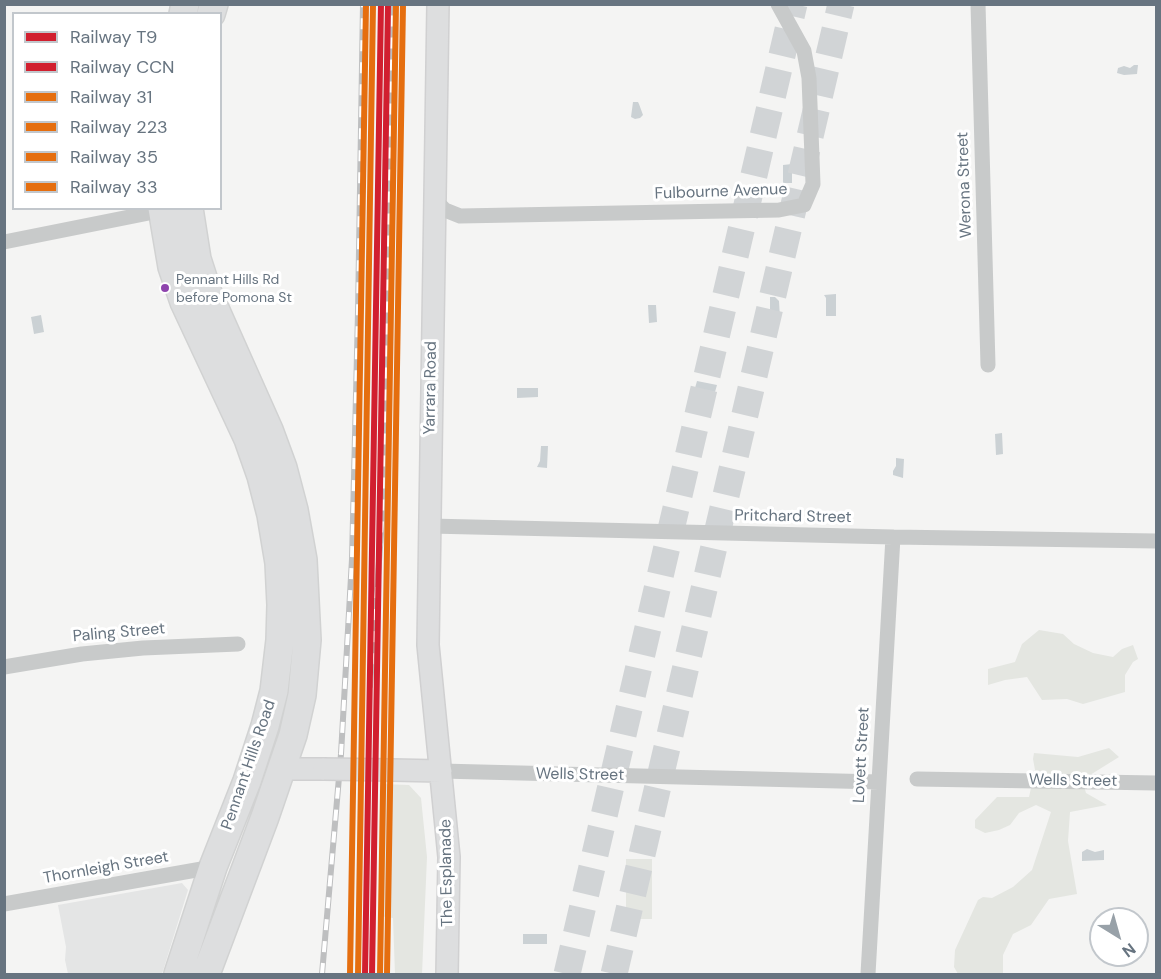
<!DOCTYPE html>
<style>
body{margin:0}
#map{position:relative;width:1161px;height:979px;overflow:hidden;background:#f4f4f3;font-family:"DM Sans",sans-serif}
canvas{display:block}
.frame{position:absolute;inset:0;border:6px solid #677480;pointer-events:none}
.legend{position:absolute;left:12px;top:12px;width:210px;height:198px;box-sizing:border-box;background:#fff;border:2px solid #c2c7cc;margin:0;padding:8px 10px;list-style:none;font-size:18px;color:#677480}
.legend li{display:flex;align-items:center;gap:12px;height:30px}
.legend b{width:30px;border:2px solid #c2c7cc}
.north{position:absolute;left:1089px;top:907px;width:60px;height:60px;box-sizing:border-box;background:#fff;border:2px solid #c2c7cc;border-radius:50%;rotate:143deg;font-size:16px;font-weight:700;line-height:24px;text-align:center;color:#677480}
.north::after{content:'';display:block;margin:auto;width:21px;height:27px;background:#98a1a8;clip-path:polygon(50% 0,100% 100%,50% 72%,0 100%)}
</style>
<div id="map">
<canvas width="1161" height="979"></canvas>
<div class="frame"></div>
<ul class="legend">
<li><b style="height:8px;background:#d11f2f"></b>Railway T9</li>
<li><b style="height:8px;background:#d11f2f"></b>Railway CCN</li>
<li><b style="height:8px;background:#e56e0f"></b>Railway 31</li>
<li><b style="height:8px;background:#e56e0f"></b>Railway 223</li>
<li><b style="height:8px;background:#e56e0f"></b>Railway 35</li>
<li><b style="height:8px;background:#e56e0f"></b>Railway 33</li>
</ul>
<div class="north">N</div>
</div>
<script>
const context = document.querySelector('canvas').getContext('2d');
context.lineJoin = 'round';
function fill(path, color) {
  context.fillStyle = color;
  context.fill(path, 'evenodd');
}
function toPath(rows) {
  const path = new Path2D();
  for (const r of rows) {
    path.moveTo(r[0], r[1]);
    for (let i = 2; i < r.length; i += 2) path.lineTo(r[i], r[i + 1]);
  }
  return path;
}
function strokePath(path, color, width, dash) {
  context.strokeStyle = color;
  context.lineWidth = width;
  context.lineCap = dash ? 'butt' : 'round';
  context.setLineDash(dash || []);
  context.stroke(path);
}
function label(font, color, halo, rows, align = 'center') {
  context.font = font + ' "DM Sans",sans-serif';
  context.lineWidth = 6;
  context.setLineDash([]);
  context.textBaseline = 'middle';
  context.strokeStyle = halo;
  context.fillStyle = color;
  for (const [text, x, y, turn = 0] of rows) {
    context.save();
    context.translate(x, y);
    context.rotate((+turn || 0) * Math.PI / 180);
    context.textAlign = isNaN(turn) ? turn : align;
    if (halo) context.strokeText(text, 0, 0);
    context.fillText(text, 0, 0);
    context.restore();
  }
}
fill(toPath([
 [182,883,188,890,162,974,68,974,65,960,66,947,58,905]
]), '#e4e5e5');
fill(toPath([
 [1039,630,1063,634,1074,644,1093,653,1113,657,1122,649,1133,645,1138,659,1133,662,1125,675,1125,692,1083,704,1067,699,1042,700,1027,677,1005,680,988,685,988,669,1015,662,1022,644],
 [1109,748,1119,757,1090,775,1084,786,1086,793,1107,805,1070,812,1068,841,1077,894,1049,899,1031,925,1013,934,1003,955,1003,974,958,974,954,967,955,950,978,900,983,897,992,898,1013,887,1032,870,1051,812,1036,805,1019,813,1010,825,999,830,985,833,975,828,975,820,997,797,1029,797,1035,770,1033,759,1034,753,1078,757],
 [381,784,409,785,421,798,427,857,422,974,395,974,393,918,379,916],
 [626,859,652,859,652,919,626,919]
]), '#e4e6e1');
fill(toPath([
 [1134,65,1138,65,1137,74,1124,75,1117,73,1118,68,1124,66,1130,68],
 [633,102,638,102,639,104,643,115,640,118,635,119,631,117],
 [792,164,792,183,783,183,783,165],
 [836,294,836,316,826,316,826,298,824,295],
 [770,297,775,297,779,301,780,318,770,318],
 [648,305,656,305,657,322,649,323],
 [41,315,44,332,34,334,31,317],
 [697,381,717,385,715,392,695,388],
 [517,388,538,388,538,397,517,398],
 [1002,433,1003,454,996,455,995,434],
 [541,446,548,446,547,468,537,467,540,461],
 [896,458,904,459,903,478,893,475,893,471,896,466],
 [1087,849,1095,852,1104,850,1104,860,1082,861,1082,852],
 [523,934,547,934,547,944,523,944]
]), '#cbd1d4');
strokePath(toPath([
 [567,974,794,4],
 [614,974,841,4]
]), '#d1d4d6', 27, [27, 14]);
const secondary = toPath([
 [438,4,428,645,449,857,447,974],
 [282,769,324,769],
 [392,770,441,771]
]);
const highway = toPath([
 [183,14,185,4],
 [211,14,214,4],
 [162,208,172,267,184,302,248,439,261,476,271,515,279,563,281,605,280,640,274,691,265,726,247,781,213,867,178,974],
 [189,208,197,259,208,293,269,430,283,468,294,510,303,560,307,640,302,695,293,735,265,817,206,974]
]);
strokePath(secondary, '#d0d0d1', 24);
strokePath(highway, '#d1d2d2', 30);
strokePath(toPath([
 [978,4,988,365],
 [434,199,445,210,460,216,779,210,804,205,813,184,809,78,804,51,778,4],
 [4,242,169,209],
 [430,526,893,537,1156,541],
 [4,667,82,654,143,648,238,644],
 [441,771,879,782],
 [917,779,1156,783],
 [4,904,213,867],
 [868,974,893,537]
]), '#c8caca', 15);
strokePath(secondary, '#dddedf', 21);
strokePath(highway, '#dddedf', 27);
const rail = toPath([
 [370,686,382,520,393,4],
 [322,974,341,754,352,559,358,312,363,4]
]);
strokePath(rail, '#bebfc0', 6);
strokePath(rail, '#fff', 4, [11]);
const secondaryBridge = toPath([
 [324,769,392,770]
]);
strokePath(secondaryBridge, '#d0d0d1', 24, []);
strokePath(secondaryBridge, '#dddedf', 21);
strokePath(toPath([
 [365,974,381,4]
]), '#d11f2f', 6);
strokePath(toPath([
 [372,974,388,4]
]), '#d11f2f', 6);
strokePath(toPath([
 [358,974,373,4]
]), '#e56e0f', 6);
strokePath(toPath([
 [380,974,396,4]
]), '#e56e0f', 6);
strokePath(toPath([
 [350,974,366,4]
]), '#e56e0f', 6);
strokePath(toPath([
 [387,974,403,4]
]), '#e56e0f', 6);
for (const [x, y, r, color] of [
 [165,288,5,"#8e44ad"]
]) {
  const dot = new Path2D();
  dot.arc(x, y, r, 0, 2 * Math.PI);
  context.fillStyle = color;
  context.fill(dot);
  strokePath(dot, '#fff', 2);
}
label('14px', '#677480', '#fff', [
 ["Pennant Hills Rd",176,280],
 ["before Pomona St",176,298]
], 'left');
label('16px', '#677480', '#fff', [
 ["Werona Street",965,185,-92],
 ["Fulbourne Avenue",721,192,-2],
 ["Yarrara Road",431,388,-89],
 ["Pritchard Street",793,517,1],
 ["Paling Street",119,633,-5],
 ["Lovett Street",862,755,-87],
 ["Pennant Hills Road",249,765,-71],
 ["Wells Street",580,775,1],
 ["Wells Street",1073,781,1],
 ["Thornleigh Street",106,868,-10],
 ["The Esplanade",447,873,-91]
]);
</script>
